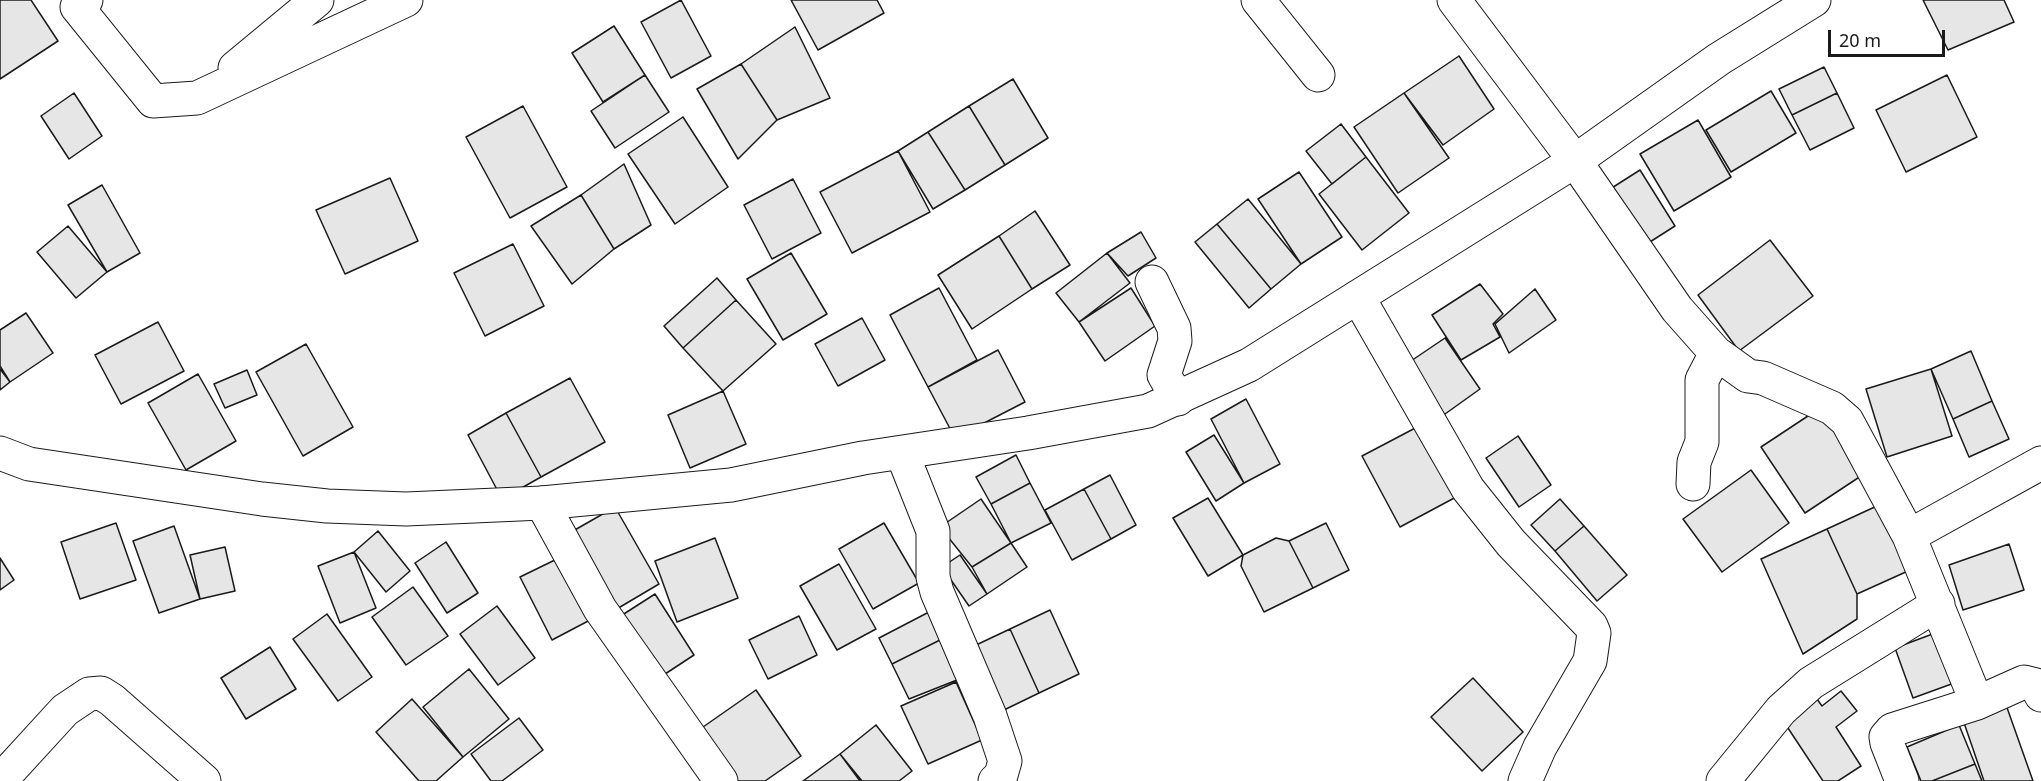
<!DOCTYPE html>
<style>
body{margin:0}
#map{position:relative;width:2041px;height:781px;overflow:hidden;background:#fff;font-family:"Noto Sans",sans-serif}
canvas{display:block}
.scale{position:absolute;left:1828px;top:30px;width:117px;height:27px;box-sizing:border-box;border:3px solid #1a1a1a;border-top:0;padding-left:8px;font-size:18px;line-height:21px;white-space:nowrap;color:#1a1a1a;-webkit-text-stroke:4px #fff;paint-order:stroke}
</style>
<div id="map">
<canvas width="2041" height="781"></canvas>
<div class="scale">20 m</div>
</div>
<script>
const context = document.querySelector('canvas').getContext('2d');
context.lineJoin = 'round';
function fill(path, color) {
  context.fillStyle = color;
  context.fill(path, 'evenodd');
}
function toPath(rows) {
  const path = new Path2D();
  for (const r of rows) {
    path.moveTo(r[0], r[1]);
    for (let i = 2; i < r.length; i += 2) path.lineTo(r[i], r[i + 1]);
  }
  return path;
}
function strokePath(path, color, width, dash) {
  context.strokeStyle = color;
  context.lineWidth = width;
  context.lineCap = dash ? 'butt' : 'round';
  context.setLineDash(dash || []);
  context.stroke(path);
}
const building = toPath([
 [0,0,31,0,58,41,0,79,0,0],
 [681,0,711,56,671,78,641,22,681,0],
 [791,0,877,0,884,13,818,50,791,0],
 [1923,0,2004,0,2014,22,1948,50,1923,0],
 [614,26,645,75,603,102,572,53,614,26],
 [795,27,830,98,777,120,741,64,795,27],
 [1459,56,1494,109,1443,145,1404,93,1459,56],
 [741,64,777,120,738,159,697,89,741,64],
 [1824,67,1837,93,1792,115,1779,89,1824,67],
 [645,75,669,112,615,148,591,111,645,75],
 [1947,75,1977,137,1906,172,1876,110,1947,75],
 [1013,79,1048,138,1005,165,969,106,1013,79],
 [1771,91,1796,133,1731,172,1706,130,1771,91],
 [74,93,102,136,69,159,41,116,74,93],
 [1404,93,1449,158,1398,193,1354,127,1404,93],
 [1837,93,1854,128,1810,150,1792,115,1837,93],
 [523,106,567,187,510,218,466,137,523,106],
 [969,106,1005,165,965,190,928,132,969,106],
 [683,117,728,187,675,224,628,154,683,117],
 [1698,120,1731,177,1674,211,1640,154,1698,120],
 [1341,124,1366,157,1332,184,1306,151,1341,124],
 [928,132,965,190,933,209,898,151,928,132],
 [898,151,930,212,852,253,820,192,898,151],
 [1366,157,1409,213,1362,250,1319,194,1366,157],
 [624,164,651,225,614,249,581,195,624,164],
 [1640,170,1675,226,1642,247,1607,191,1640,170],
 [1299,172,1342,237,1301,264,1258,199,1299,172],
 [390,178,418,241,345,274,316,210,390,178],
 [793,179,821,233,772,259,744,205,793,179],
 [102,185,140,253,107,272,68,205,102,185],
 [581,195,614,249,572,284,531,226,581,195],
 [1248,199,1301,264,1271,289,1217,224,1248,199],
 [1035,211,1070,265,1032,289,999,236,1035,211],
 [1217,224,1271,289,1249,308,1195,242,1217,224],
 [68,226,107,272,76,298,37,252,68,226],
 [1141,232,1156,258,1128,276,1107,253,1141,232],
 [999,236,1032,289,972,329,938,275,999,236],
 [1770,240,1813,296,1739,351,1698,295,1770,240],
 [513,244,544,306,485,336,454,273,513,244],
 [791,253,827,314,783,340,747,279,791,253],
 [1107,253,1130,283,1079,322,1056,293,1107,253],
 [717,278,736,300,683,348,664,326,717,278],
 [1480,284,1503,314,1493,324,1500,337,1461,360,1432,315,1480,284],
 [939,288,977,360,928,387,890,315,939,288],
 [1131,288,1155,326,1105,361,1079,322,1131,288],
 [1535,289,1556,320,1509,353,1495,324,1535,289],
 [736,300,776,344,723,391,683,348,736,300],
 [26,313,53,353,10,382,0,366,0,330,26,313],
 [862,318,885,360,838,386,815,344,862,318],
 [158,322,184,371,121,404,95,355,158,322],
 [1445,338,1480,389,1438,419,1402,367,1445,338],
 [306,344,353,427,303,456,256,372,306,344],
 [998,350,1025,402,955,438,928,387,998,350],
 [1971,351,1992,401,1953,419,1931,369,1971,351],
 [0,369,10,382,0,390,0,369],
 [1931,369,1952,436,1887,457,1866,389,1931,369],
 [247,370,257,395,225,408,214,384,247,370],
 [198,374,236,441,186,470,148,403,198,374],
 [570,378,605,442,541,477,506,413,570,378],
 [723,391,746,444,690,468,668,415,723,391],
 [1246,399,1280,464,1244,483,1211,419,1246,399],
 [1992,401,2009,439,1969,457,1953,419,1992,401],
 [1823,406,1867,472,1805,513,1761,447,1823,406],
 [506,413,541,477,502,499,468,435,506,413],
 [1421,425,1458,496,1400,527,1362,456,1421,425],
 [1214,435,1244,483,1216,501,1186,452,1214,435],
 [1518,436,1551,485,1519,507,1486,458,1518,436],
 [1016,455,1030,483,991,504,976,477,1016,455],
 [1751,470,1789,523,1722,572,1683,519,1751,470],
 [1110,475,1136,525,1111,539,1084,489,1110,475],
 [1030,483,1051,523,1011,543,991,504,1030,483],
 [1084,489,1111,539,1072,560,1045,510,1084,489],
 [1208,498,1243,555,1208,576,1173,518,1208,498],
 [981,499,1011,543,972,567,940,527,981,499],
 [1560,499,1584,526,1555,551,1531,525,1560,499],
 [1879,505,1908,571,1857,594,1827,529,1879,505],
 [615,507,659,584,610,613,566,535,615,507],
 [116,523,136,580,80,599,61,542,116,523],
 [884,523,919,583,873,609,839,549,884,523],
 [1326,523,1349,570,1313,588,1289,541,1326,523],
 [174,526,200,599,159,613,133,541,174,526],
 [1584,526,1627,575,1597,601,1555,551,1584,526],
 [1827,529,1857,594,1857,619,1803,654,1761,559,1827,529],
 [378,531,410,571,386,592,354,552,378,531],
 [715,538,738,598,677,622,655,561,715,538],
 [1276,538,1289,541,1313,588,1264,612,1241,566,1243,555,1276,538],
 [446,542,478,593,447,613,415,563,446,542],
 [1011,543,1027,567,987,594,972,567,1011,543],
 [2009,544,2024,590,1963,610,1949,565,2009,544],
 [225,547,235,591,200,599,190,555,225,547],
 [354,552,376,608,340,623,318,566,354,552],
 [960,555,987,594,969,606,942,567,960,555],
 [561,557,592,619,552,640,520,577,561,557],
 [0,558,14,580,0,590,0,558],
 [839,564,876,629,837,650,800,586,839,564],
 [413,587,448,636,406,665,372,617,413,587],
 [655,594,694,655,656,680,616,619,655,594],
 [497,606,535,658,498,685,460,634,497,606],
 [1050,610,1079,674,1039,693,1010,629,1050,610],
 [929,612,942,639,892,664,879,638,929,612],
 [327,614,372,677,338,701,293,639,327,614],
 [799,616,817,655,768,679,749,640,799,616],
 [1010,629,1039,693,1004,710,974,646,1010,629],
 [1938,632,1957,682,1913,698,1895,648,1938,632],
 [942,639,962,678,909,699,892,664,942,639],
 [270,647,296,689,246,719,221,678,270,647],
 [469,669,509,719,463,757,423,707,469,669],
 [1473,678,1523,732,1482,771,1431,717,1473,678],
 [956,682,982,740,928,764,901,706,956,682],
 [756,690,801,756,765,781,726,781,693,734,756,690],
 [1841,691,1857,711,1836,727,1861,766,1838,781,1823,781,1780,716,1814,695,1822,706,1841,691],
 [412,699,463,757,436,781,419,781,376,732,412,699],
 [2005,702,2033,781,1984,781,1962,717,2005,702],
 [519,718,543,750,502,781,491,781,471,754,519,718],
 [876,725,912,771,899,781,862,781,840,754,876,725],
 [1959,725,1975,764,1932,781,1921,781,1907,747,1959,725],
 [840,754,860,781,803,781,840,754],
 [1975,764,1982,781,1932,781,1975,764]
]);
fill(building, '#e6e6e6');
strokePath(building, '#1a1a1a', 1.5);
const minor = toPath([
 [86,0,77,7,153,101,197,98,406,0],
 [1258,0,1318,75],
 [1454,0,1575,161,1677,309,1716,353,1748,376,1763,378,1832,408,1847,421,1909,536,1977,703,2024,682,2036,685,2041,695],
 [235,68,317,0],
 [1152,282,1174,328,1175,341,1164,375,1178,399],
 [1358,297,1468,489,1511,543,1591,626,1594,633,1590,661,1540,747,1525,781],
 [902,453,933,531,933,577,937,592,990,716,1005,761,1001,775,995,781],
 [1693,484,1694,462,1702,442,1702,380,1716,353],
 [542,503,600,609,721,781],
 [1909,536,2041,463],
 [0,781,65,710,89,694,101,693,112,700,204,781],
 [1723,781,1781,710,1811,683,1938,604],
 [1902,781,1887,743,1886,737,1892,730,1977,703]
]);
const tertiary = toPath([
 [0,453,29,464,262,499,327,506,406,509,542,503,731,485,863,458,1028,433,1148,411,1249,365,1575,161,1719,59,1814,0]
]);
strokePath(minor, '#1a1a1a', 35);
strokePath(tertiary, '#1a1a1a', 35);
strokePath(minor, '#fff', 33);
strokePath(tertiary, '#fff', 33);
</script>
